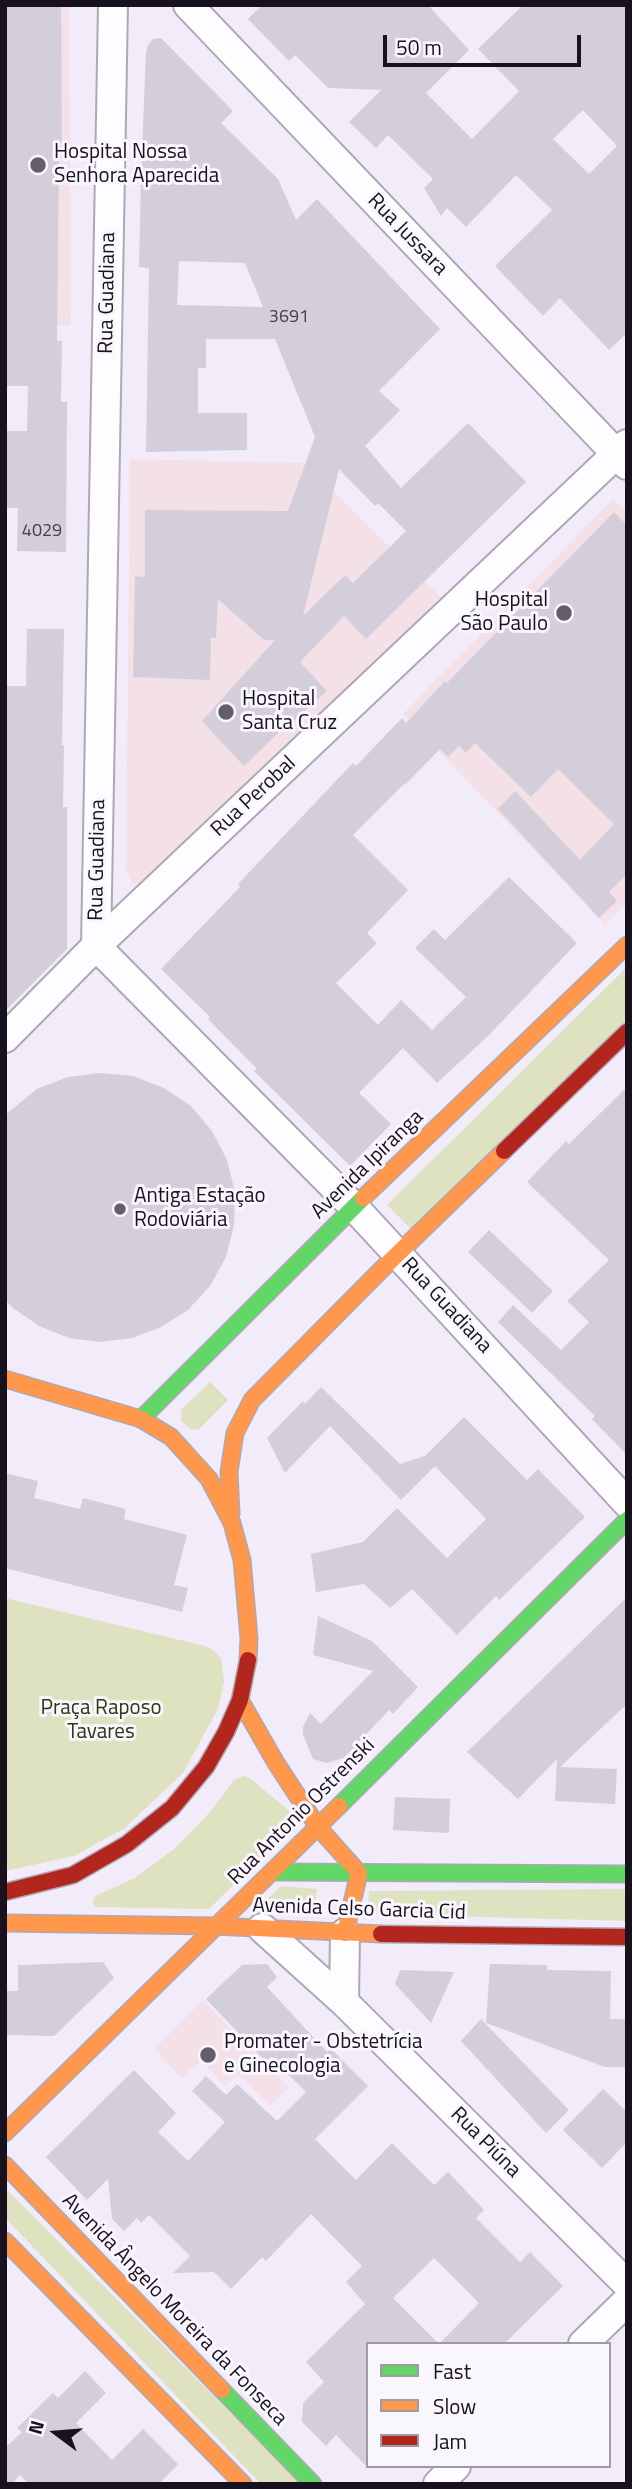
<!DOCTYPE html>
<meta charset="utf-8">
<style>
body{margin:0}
#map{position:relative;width:632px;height:2489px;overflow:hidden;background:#f2ebf9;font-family:"Titillium Web",sans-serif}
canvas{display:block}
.frame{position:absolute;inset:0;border:7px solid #18121e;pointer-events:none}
.legend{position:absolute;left:366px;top:2342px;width:245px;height:126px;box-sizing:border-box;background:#f9f6fd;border:2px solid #9f9ba4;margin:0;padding:9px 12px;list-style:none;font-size:21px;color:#18121e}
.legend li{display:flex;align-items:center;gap:14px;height:35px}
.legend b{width:35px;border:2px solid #9f9ba4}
.north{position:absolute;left:21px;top:2398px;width:70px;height:70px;-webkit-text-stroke:5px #f9f6fd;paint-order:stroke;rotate:286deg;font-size:19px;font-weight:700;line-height:28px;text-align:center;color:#18121e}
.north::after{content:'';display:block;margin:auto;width:24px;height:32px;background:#18121e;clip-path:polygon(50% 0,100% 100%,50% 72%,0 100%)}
.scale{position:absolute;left:383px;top:35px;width:198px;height:32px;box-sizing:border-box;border:4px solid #18121e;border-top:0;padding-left:9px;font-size:21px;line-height:24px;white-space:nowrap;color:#18121e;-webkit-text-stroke:5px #f9f6fd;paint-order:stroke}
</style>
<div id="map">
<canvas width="632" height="2489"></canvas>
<div class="frame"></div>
<ul class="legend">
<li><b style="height:9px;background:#63d668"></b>Fast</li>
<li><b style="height:9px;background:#ff974d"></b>Slow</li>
<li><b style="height:9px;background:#b3261e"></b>Jam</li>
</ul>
<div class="north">N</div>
<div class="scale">50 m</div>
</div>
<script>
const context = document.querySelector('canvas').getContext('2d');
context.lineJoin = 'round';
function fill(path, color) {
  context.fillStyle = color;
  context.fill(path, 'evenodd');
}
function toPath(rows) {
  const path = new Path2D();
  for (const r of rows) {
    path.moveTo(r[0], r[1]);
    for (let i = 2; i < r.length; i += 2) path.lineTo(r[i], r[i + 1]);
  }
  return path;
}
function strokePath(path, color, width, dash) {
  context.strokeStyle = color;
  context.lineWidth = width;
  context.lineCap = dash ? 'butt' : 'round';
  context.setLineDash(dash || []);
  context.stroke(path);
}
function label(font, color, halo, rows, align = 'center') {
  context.font = font + ' "Titillium Web",sans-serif';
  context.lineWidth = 6;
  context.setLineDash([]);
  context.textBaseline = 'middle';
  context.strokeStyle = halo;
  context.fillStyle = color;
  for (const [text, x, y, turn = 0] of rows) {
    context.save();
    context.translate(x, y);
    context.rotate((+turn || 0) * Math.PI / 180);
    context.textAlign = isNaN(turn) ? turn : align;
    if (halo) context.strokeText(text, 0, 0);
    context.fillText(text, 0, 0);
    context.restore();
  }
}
fill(toPath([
 [5,5,69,5,71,325,5,325],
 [130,459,304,463,441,597,207,827,145,883,138,884,132,883,126,871],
 [613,499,627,512,627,902,605,924,403,714],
 [203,2000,289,2088,270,2106,238,2074,225,2086,201,2060,182,2078,154,2049]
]), '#f3e1e7');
fill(toPath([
 [627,967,627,1020,413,1231,387,1205],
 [210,1382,228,1400,198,1430,190,1429,181,1421,181,1410],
 [5,1598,209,1647,221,1658,224,1682,218,1709,183,1773,125,1828,74,1856,5,1871],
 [243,1776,250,1778,289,1811,290,1826,286,1833,209,1909,95,1907,93,1902,95,1896,135,1878,174,1849,211,1811,234,1780],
 [281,1886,317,1889,315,1907,310,1911,255,1910],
 [627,1889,627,1921,372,1914,368,1908,369,1891],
 [5,2188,302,2484,261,2484,5,2218]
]), '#dee2c0');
fill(toPath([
 [5,5,61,5,62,158,59,158,57,341,62,341,61,402,67,402,66,552,17,551,18,508,5,508,5,431,27,431,28,386,5,386],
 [262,5,428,5,469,50,426,93,472,139,519,91,478,49,523,5,627,5,627,333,609,350,560,298,543,316,495,266,552,210,516,175,466,227,447,208,441,216,424,188,433,179,388,135,376,148,349,122,381,90,328,88,295,55,289,61,248,19],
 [583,110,617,146,589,174,553,139],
 [161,38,233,111,221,123,278,179,296,220,317,199,440,329,379,391,400,410,365,446,401,488,468,423,526,482,366,639,344,616,300,662,327,691,287,727,286,725,244,766,202,721,275,640,264,640,218,599,216,638,211,638,210,680,133,677,135,576,145,577,145,510,288,511,315,437,275,339,206,339,206,368,198,368,198,413,247,413,247,450,146,452,149,268,139,267,141,179,146,53,148,45,153,39],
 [179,261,245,263,263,307,177,305],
 [339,469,375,506,378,503,406,531,353,583,345,575,303,616],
 [614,512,627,525,627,874,609,892,617,901,599,918,498,809,515,791,580,860,614,824,558,769,531,797,475,743,466,753,459,746,448,757,440,749,405,785,404,784,353,835,408,890,367,933,377,943,336,983,378,1025,401,1000,432,1030,466,997,415,948,434,929,445,940,509,877,577,943,488,1036,437,1083,403,1048,359,1093,391,1124,350,1166,254,1071,257,1069,208,1019,210,1017,161,969,240,887,238,884,353,763,356,766,402,718,406,723,445,681,447,683],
 [27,629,64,629,62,745,64,745,63,807,67,807,67,949,5,1011,5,686,26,686],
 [100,1073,133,1076,164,1088,191,1106,212,1131,227,1160,235,1192,234,1225,226,1257,210,1286,188,1310,161,1327,132,1338,100,1342,69,1338,39,1326,13,1308,5,1300,5,1115,37,1089,68,1077],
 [627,1087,627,1455,592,1419,595,1416,498,1322,513,1305,561,1350,589,1322,567,1301,609,1260,527,1182,566,1141,569,1144],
 [489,1230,553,1291,532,1313,468,1252],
 [321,1387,400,1464,425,1456,464,1417,527,1480,538,1469,585,1517,499,1600,496,1596,457,1635,412,1589,390,1608,364,1584,316,1592,311,1554,363,1542,397,1508,447,1558,486,1519,435,1466,401,1500,330,1426,285,1473,267,1438,303,1401,305,1404],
 [5,1473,38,1481,34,1498,80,1509,83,1498,126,1509,124,1519,187,1535,174,1585,188,1588,182,1612,5,1568],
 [627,1597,627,1704,560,1767,617,1769,615,1804,555,1801,557,1759,518,1799,467,1752],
 [318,1616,372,1641,418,1687,393,1714,389,1710,344,1758,327,1763,313,1759,303,1734,303,1727,310,1713,321,1724,373,1671,313,1655],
 [395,1797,450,1799,449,1833,393,1830],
 [103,1962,114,1978,54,2036,5,2035,5,1991,18,1991,18,1965],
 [267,1964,277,1977,267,1987,327,2052,331,2049,368,2086,315,2139,356,2180,392,2143,434,2185,448,2172,484,2210,476,2218,520,2262,530,2252,563,2286,504,2344,368,2344,368,2468,336,2435,326,2446,302,2422,303,2403,324,2382,306,2362,365,2304,346,2282,362,2266,311,2214,266,2261,262,2257,231,2289,214,2272,173,2273,190,2256,149,2215,141,2223,137,2218,124,2231,112,2219,108,2179,87,2200,46,2157,134,2070,176,2113,158,2132,188,2161,225,2122,192,2091,206,2076,226,2095,237,2084,277,2121,306,2092,271,2057,266,2062,206,1999,242,1965],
 [434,2258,479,2303,439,2344,393,2298],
 [490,1964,547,1965,547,1970,611,1971,610,2019,627,2019,627,2067,605,2067,486,2023],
 [400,1970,454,1972,431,2023,395,1984],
 [481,2019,569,2110,546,2133,461,2041],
 [603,2089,627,2112,627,2142,602,2168,563,2130],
 [85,2371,106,2393,76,2423,112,2460,143,2429,178,2464,159,2484,29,2484,20,2475,12,2484,5,2484,5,2448,22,2432,17,2428,53,2393,58,2398]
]), '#d4cedb');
const street = toPath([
 [113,5,96,946,355,1208,627,1503],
 [188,5,627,465],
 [5,1038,96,946,627,444],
 [262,1928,344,2002,627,2284],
 [344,2002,345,1933],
 [583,2344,627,2301],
 [438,2484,456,2466]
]);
const fast = toPath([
 [141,1419,363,1198],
 [339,1806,627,1520],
 [273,1872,627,1874],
 [222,2390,313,2484]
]);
const slow = toPath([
 [363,1198,627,945],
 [5,1379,141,1419,171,1437,209,1479,232,1523,242,1560,249,1638,248,1660],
 [231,1514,229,1472,235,1433,252,1400,381,1270,504,1151],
 [240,1700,276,1763,318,1827,359,1873,345,1933],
 [5,1923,215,1926,381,1934],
 [5,2133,339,1806],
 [5,2165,222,2390],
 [5,2241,243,2484]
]);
const jam = toPath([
 [504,1151,627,1032],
 [5,1892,73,1875,127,1844,172,1808,206,1767,226,1732,240,1700,248,1660],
 [381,1934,627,1937]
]);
strokePath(street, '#aea8b5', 32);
strokePath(fast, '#aea8b5', 19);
strokePath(slow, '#aea8b5', 19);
strokePath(jam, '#aea8b5', 19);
strokePath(street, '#fdfcfe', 28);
strokePath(fast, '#63d668', 16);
strokePath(slow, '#ff974d', 16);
strokePath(jam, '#b3261e', 16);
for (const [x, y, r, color] of [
 [38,165,9,"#645e6b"],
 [564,613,9,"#645e6b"],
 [226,712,9,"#645e6b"],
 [120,1209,7,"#645e6b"],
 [208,2055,9,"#645e6b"]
]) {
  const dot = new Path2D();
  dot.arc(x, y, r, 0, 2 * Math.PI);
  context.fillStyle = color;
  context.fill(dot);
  strokePath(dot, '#f9f6fd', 2.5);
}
label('18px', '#47414d', null, [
 ["3691",289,318],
 ["4029",42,532]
]);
label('21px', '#18121e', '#f9f6fd', [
 ["Hospital Nossa",54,153],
 ["Senhora Aparecida",54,177],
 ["Hospital",548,601,"right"],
 ["São Paulo",548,625,"right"],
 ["Hospital",242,700],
 ["Santa Cruz",242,724],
 ["Antiga Estação",134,1197],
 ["Rodoviária",134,1221],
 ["Promater - Obstetrícia",224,2043],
 ["e Ginecologia",224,2067]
], 'left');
label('21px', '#18121e', '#f9f6fd', [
 ["Rua Jussara",407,235,46],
 ["Rua Guadiana",108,293,-89],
 ["Rua Perobal",254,797,-43],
 ["Rua Guadiana",98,860,-89],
 ["Avenida Ipiranga",368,1165,-44],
 ["Rua Guadiana",446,1306,47],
 ["Rua Antonio Ostrenski",302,1812,-45],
 ["Avenida Celso Garcia Cid",359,1910,2],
 ["Rua Piúna",485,2143,45],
 ["Avenida Ângelo Moreira da Fonseca",174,2310,46]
]);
label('21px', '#30360f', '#f9f6fd', [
 ["Praça Raposo",101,1709],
 ["Tavares",101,1733]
]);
</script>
